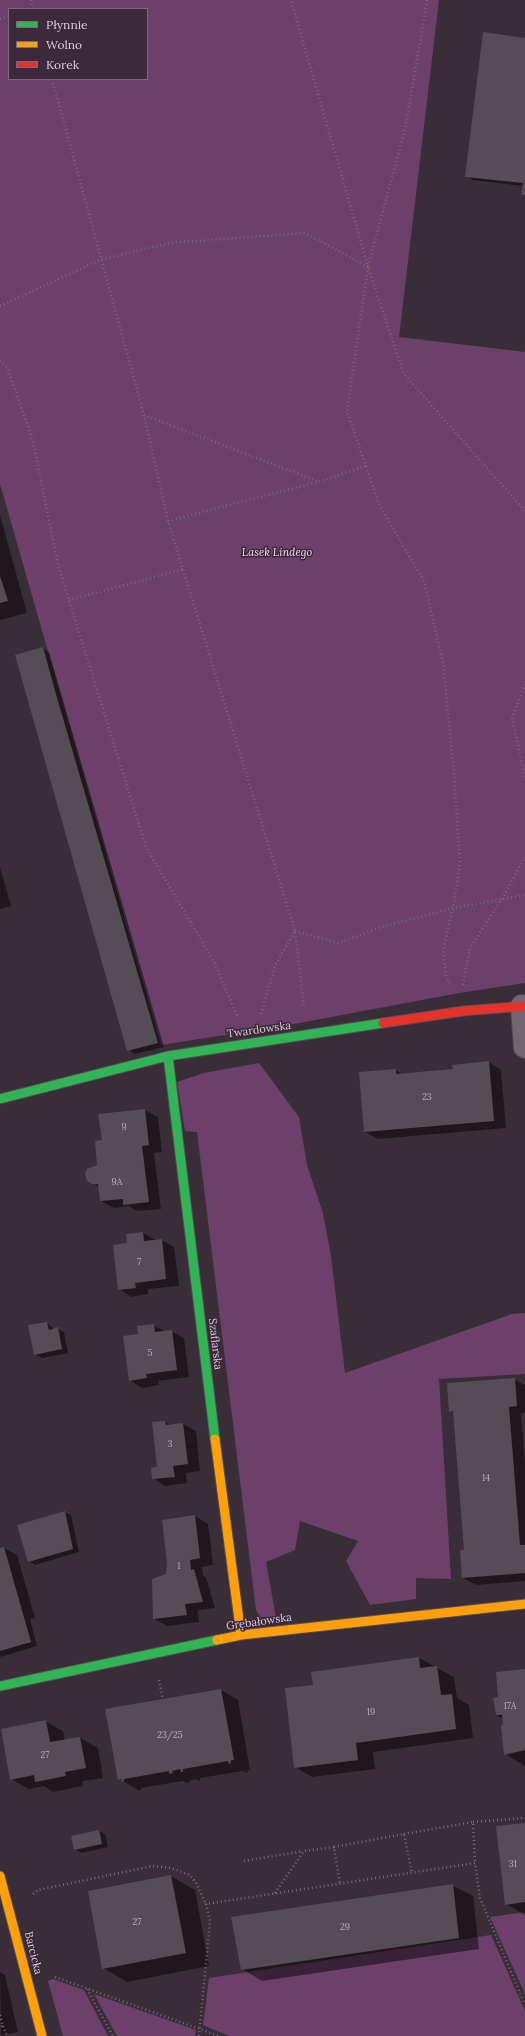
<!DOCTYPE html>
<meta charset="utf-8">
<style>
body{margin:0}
#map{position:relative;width:525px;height:2036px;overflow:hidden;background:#392e38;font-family:Lora,serif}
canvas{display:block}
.legend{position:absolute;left:8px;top:8px;width:140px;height:72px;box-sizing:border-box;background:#3d293c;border:1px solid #7c6b7b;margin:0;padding:5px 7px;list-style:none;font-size:12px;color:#dbceda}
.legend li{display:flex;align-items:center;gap:8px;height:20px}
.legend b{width:20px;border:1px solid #7c6b7b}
</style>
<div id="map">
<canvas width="525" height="2036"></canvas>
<ul class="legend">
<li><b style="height:5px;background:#30b455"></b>Płynnie</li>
<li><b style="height:5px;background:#ff9f0a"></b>Wolno</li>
<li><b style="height:5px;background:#e5322d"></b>Korek</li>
</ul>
</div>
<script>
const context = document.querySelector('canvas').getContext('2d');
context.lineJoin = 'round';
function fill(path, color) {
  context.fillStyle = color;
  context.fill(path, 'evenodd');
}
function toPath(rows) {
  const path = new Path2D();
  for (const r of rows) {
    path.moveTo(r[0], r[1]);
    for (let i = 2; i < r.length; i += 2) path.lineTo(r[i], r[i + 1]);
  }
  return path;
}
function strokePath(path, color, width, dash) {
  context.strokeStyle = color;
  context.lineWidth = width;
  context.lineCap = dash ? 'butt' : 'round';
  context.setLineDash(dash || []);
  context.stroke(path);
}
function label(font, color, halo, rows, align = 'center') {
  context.font = font + ' Lora,serif';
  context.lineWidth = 3;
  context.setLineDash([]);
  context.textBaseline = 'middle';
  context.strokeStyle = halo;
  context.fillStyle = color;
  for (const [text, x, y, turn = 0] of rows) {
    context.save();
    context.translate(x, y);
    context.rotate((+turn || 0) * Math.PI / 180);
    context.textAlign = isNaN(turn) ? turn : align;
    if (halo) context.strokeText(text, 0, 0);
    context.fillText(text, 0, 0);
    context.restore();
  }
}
fill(toPath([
 [0,0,439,0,399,337,525,352,525,983,459,993,294,1024,161,1045,0,484],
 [9,9,147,9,147,79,9,79],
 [259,1063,299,1117,307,1165,323,1213,331,1256,345,1373,512,1314,525,1313,525,1374,439,1379,451,1579,416,1578,416,1599,370,1605,346,1561,358,1541,300,1521,295,1550,266,1562,276,1618,260,1617,256,1610,197,1132,185,1131,177,1082,204,1073],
 [525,1912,525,1994,490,1917],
 [491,1935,525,2011,525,2036,229,2036,203,2025,209,1978],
 [53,1979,84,1990,108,2036,63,2036,48,1981],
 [94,1994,196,2030,195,2036,117,2036]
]), '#6c406a');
fill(toPath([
 [525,39,525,196,522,194,523,186,473,180,466,176],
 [0,515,27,613,0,620],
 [43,648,49,652,164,1047,135,1054,128,1050],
 [0,867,11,906,0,909],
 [489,1062,501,1070,506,1128,378,1139,365,1132,396,1070,402,1074,454,1070],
 [145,1110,158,1117,162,1152,154,1153,161,1209,137,1211,128,1206,114,1208,101,1201,99,1187,88,1180,99,1166,103,1140],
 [143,1233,156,1240,162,1240,174,1247,179,1286,148,1289,148,1294,131,1297,119,1289,128,1244],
 [47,1323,54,1329,58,1329,64,1332,68,1353,42,1358,35,1354],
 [153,1325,166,1332,171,1331,184,1338,189,1377,158,1381,159,1385,142,1388,130,1380,140,1335],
 [514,1379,525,1385,525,1413,521,1413,525,1462,525,1581,476,1585,463,1578,465,1551,454,1413,450,1411],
 [165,1422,171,1425,183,1424,196,1431,200,1471,186,1473,187,1483,165,1486,153,1478,158,1468],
 [64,1512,71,1515,79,1552,35,1565,29,1561],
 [195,1516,208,1524,213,1565,202,1567,203,1576,206,1577,215,1608,198,1610,199,1622,167,1626,154,1619],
 [4,1548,17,1555,35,1618,30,1619,37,1646,0,1657,0,1549],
 [419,1658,454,1677,457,1698,469,1705,473,1738,373,1752,375,1769,312,1777,295,1767,314,1686,312,1672],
 [525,1670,525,1766,505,1754,503,1719,497,1715],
 [221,1690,238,1700,250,1770,247,1770,248,1773,243,1771,200,1778,200,1781,196,1779,189,1781,189,1783,187,1783,183,1781,141,1788,140,1791,119,1779],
 [45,1721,63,1731,65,1741,80,1738,98,1748,103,1778,82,1781,83,1786,53,1792,44,1786,29,1789,11,1779],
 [525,1824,525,1915,506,1904],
 [99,1831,105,1834,108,1847,81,1853,75,1849],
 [171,1876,195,1890,209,1966,127,1982,103,1968],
 [452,1885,473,1896,479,1949,262,1981,242,1969],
 [0,1972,5,1975,18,2032,1,2036]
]), '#0007');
fill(toPath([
 [483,32,525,38,525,195,521,195,523,183,465,177],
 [0,576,8,601,0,603],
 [43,647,55,691,158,1043,127,1051,15,655],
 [489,1061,494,1121,364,1132,359,1072,396,1069,396,1074,453,1069,452,1065],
 [145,1109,149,1145,142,1146,149,1202,123,1205,123,1199,100,1201,98,1184,92,1184,87,1181,85,1173,87,1169,97,1165,95,1141,102,1140,98,1114],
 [143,1232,144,1241,162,1239,166,1279,135,1283,136,1288,118,1290,113,1245,127,1243,126,1234],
 [47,1322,49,1330,58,1327,62,1349,34,1355,28,1325],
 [154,1324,155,1332,172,1330,177,1370,146,1374,147,1378,129,1381,123,1336,138,1334,137,1326],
 [515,1378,517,1406,509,1407,520,1545,525,1545,525,1573,462,1578,460,1550,464,1550,453,1411,449,1412,447,1383],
 [165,1421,166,1425,183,1423,188,1464,173,1466,175,1477,152,1479,151,1468,157,1467,152,1422],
 [65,1511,73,1549,28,1562,17,1525],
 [195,1515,200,1558,190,1560,191,1570,194,1569,203,1602,185,1604,187,1615,153,1619,152,1579,166,1574,167,1563,162,1520],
 [4,1547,31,1642,0,1651,0,1548],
 [419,1657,420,1668,437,1666,441,1695,452,1694,456,1729,356,1743,358,1760,294,1768,285,1688,313,1685,311,1672],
 [525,1669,525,1750,504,1755,501,1726,503,1725,502,1715,496,1715,493,1698,498,1697,496,1672],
 [221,1689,234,1760,231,1760,231,1763,229,1764,228,1761,183,1769,183,1772,181,1772,180,1769,172,1771,173,1773,169,1774,169,1771,124,1779,124,1781,122,1782,121,1779,118,1780,105,1709],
 [46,1720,50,1742,80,1737,86,1768,65,1772,66,1776,35,1782,34,1775,10,1780,1,1729],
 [525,1823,525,1902,505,1905,496,1826],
 [99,1830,102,1844,74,1850,71,1836],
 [171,1875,186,1953,102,1969,88,1891],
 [453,1884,459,1938,241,1970,231,1917]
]), '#564c55');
const street = toPath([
 [522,1006,525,1047]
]);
const fast = toPath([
 [168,1056,215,1439],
 [0,1099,168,1056,383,1023],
 [0,1686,217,1640]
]);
const slow = toPath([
 [215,1439,241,1635],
 [217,1640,241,1635,525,1604],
 [0,1876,42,2036]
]);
const jam = toPath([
 [383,1023,463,1011,525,1006]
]);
strokePath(street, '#554c54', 24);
strokePath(fast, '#554c54', 11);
strokePath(slow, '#554c54', 11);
strokePath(jam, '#554c54', 11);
strokePath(toPath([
 [31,0,33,9],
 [427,0,406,125,368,267,404,374,525,511],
 [0,19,9,16],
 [52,79,144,415,168,521,295,931,304,1008],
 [368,267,347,411,379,504,424,581,443,663,454,773,460,863,453,908,443,950,446,976,451,986],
 [0,306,100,260,169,243,305,233,368,267,291,0],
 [0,361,7,367,33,441,58,565,146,847,214,962,238,1018],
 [144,415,317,481],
 [168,521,318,482,366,466],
 [69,600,184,569],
 [525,684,512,718,525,777],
 [295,931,338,943,385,926,453,908,525,895],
 [463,985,470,948,502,899,525,857],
 [261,1014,275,966,294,932],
 [159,1680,163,1699],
 [473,1822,525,1818],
 [404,1834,473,1822,475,1863],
 [334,1847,404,1834,412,1873],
 [244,1861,303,1851],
 [275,1893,304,1851,334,1847,340,1884],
 [33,1894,38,1890,153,1866,171,1868,190,1875,196,1883,206,1904],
 [55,1977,219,2036],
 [87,1989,113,2036],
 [0,2015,3,2026,0,2027],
 [3,2026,7,2036],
 [199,2036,210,1921,206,1904,475,1863,480,1898,525,2005]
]), '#756a74', 2.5, [1, 3]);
strokePath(street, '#746574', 22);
strokePath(fast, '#30b455', 9);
strokePath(slow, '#ff9f0a', 9);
strokePath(jam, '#e5322d', 9);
label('9px', '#baaeb9', null, [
 ["23",427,1097],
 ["9",124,1127],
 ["9A",117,1182],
 ["7",139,1262],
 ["5",150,1353],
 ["3",170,1444],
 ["14",486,1478],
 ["1",179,1566],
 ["17A",510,1706],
 ["19",371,1712],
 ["23/25",170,1735],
 ["27",45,1755],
 ["31",513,1864],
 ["27",137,1922],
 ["29",345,1927]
]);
label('italic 11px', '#f6d1f4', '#3d293c', [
 ["Lasek Lindego",277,553]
]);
label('11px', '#dbceda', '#3d293c', [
 ["Twardowska",259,1030,-8],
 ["Szaflarska",215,1344,83],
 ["Grębałowska",259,1622,-8],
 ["Barcicka",33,1953,76]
]);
</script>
